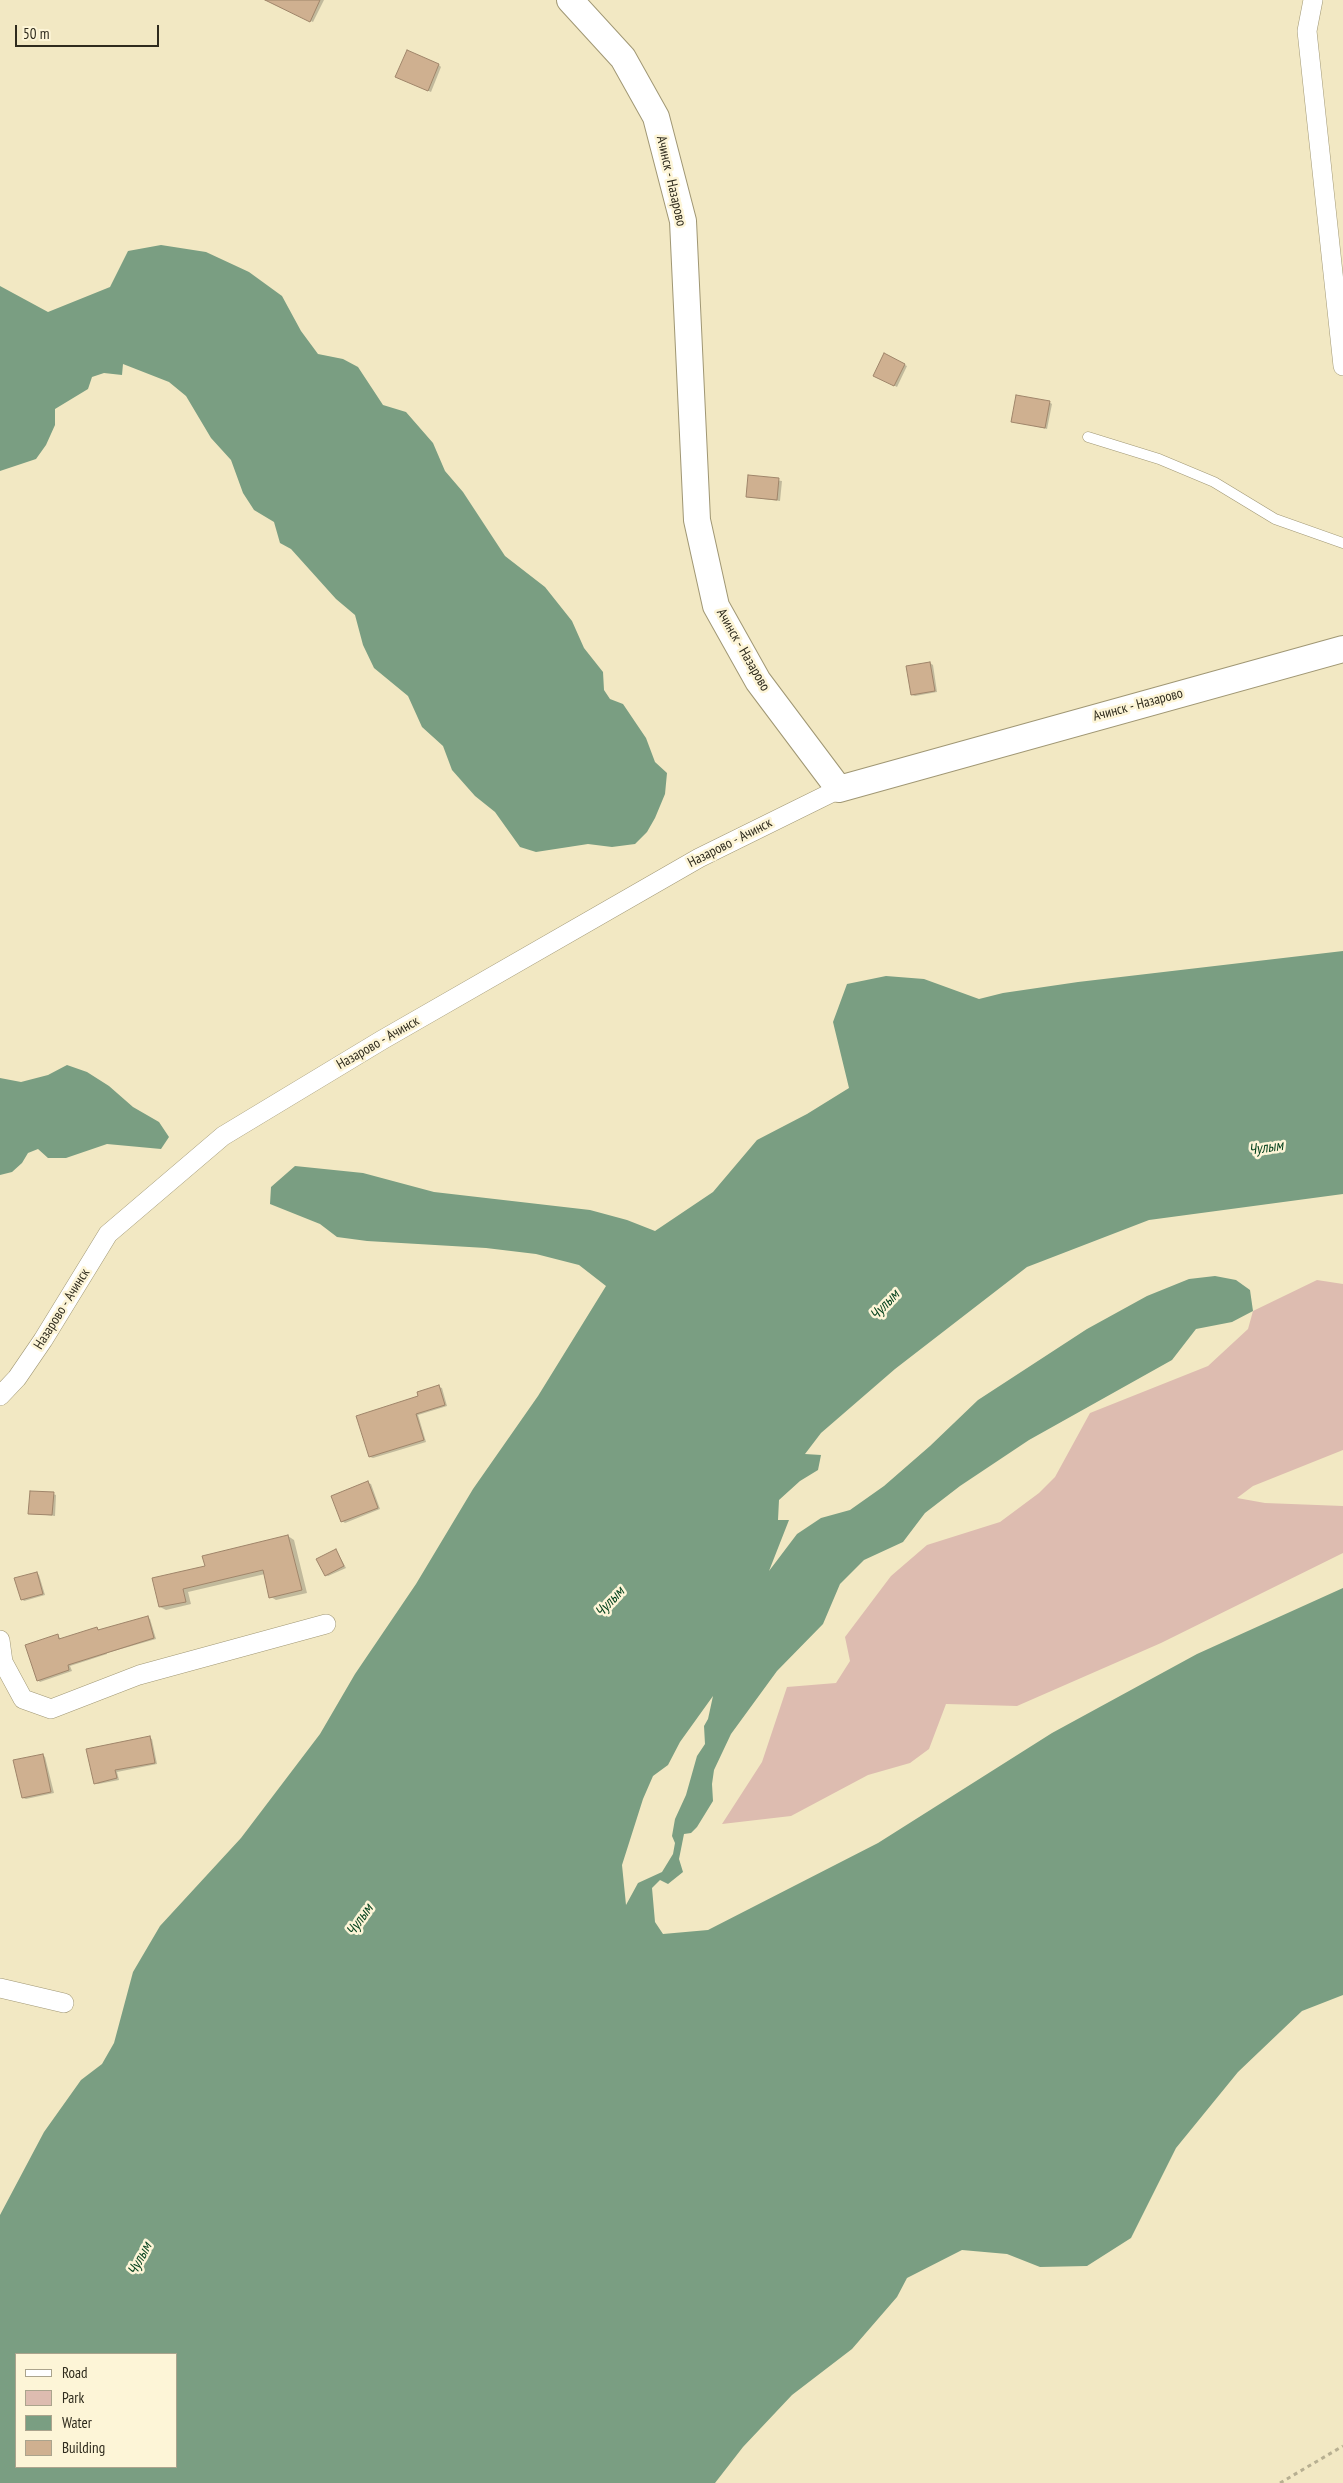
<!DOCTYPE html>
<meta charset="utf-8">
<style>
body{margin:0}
#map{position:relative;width:1343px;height:2483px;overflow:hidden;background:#f2e8c3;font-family:"PT Sans Narrow",sans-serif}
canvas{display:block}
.legend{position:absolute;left:15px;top:2353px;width:162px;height:115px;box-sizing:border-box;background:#fdf5d7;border:1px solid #aba48d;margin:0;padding:6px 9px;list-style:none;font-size:15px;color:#2f2b1d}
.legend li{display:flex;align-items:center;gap:10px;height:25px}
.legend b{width:25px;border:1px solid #aba48d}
.scale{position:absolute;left:15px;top:25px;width:144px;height:22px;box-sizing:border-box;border:2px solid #2f2b1d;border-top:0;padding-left:6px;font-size:15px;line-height:18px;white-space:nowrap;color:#2f2b1d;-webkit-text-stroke:4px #fdf5d7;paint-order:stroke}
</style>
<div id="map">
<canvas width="1343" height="2483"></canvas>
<ul class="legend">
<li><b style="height:6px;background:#fff"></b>Road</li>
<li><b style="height:14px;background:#ddbcb0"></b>Park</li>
<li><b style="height:14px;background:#7a9e82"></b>Water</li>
<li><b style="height:14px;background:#cfb090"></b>Building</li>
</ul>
<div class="scale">50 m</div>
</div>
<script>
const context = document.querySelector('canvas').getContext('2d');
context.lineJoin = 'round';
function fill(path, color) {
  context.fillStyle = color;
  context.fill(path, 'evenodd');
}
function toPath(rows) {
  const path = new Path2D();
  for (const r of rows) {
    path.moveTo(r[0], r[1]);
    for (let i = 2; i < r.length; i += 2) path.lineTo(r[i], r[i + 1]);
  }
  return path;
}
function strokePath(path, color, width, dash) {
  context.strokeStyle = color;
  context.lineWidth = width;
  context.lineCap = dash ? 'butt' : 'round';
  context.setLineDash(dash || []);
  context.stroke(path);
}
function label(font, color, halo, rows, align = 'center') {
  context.font = font + ' "PT Sans Narrow",sans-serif';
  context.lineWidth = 5;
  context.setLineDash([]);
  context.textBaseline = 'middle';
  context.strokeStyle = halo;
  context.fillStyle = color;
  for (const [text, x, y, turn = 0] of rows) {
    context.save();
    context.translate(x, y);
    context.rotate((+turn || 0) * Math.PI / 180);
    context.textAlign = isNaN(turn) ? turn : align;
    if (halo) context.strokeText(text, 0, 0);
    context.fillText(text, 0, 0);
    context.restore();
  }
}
fill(toPath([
 [1317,1280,1343,1284,1343,1450,1253,1486,1237,1498,1265,1503,1343,1506,1343,1553,1161,1643,1017,1706,946,1704,929,1749,910,1763,868,1775,791,1816,722,1824,762,1762,787,1687,836,1683,850,1661,845,1637,891,1576,927,1545,1000,1522,1039,1493,1055,1477,1090,1413,1208,1366,1248,1329,1253,1311]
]), '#ddbcb0');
fill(toPath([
 [161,245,206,252,249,272,282,296,301,331,318,354,343,359,358,367,383,405,406,412,433,443,445,471,463,492,505,556,545,587,572,621,584,648,603,672,604,690,610,699,623,704,646,738,655,762,667,773,665,794,655,818,647,832,635,844,612,847,588,844,536,852,520,847,495,812,475,796,452,770,443,746,422,727,408,696,374,668,363,645,355,615,336,599,291,549,280,543,274,522,254,510,243,493,231,460,211,438,186,396,169,382,123,364,122,375,104,373,92,377,88,389,55,409,55,425,46,445,36,459,0,471,0,286,48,312,110,287,128,251],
 [1343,951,1343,1194,1149,1220,1027,1267,895,1369,821,1433,805,1454,821,1455,818,1470,800,1481,779,1500,778,1520,789,1520,769,1571,797,1534,821,1518,850,1510,884,1486,930,1446,978,1400,1087,1329,1147,1296,1189,1279,1215,1276,1236,1280,1250,1290,1253,1311,1232,1322,1196,1329,1172,1360,1029,1440,960,1486,925,1513,903,1542,864,1560,840,1584,823,1624,777,1671,731,1734,714,1770,712,1784,713,1801,697,1827,691,1833,684,1834,679,1859,683,1872,668,1884,660,1880,652,1888,655,1922,663,1934,708,1930,878,1843,1052,1733,1197,1654,1343,1588,1343,1995,1302,2011,1238,2072,1176,2148,1131,2238,1087,2266,1040,2267,1007,2254,962,2250,907,2278,897,2297,852,2349,792,2395,743,2447,715,2483,0,2483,0,2215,44,2132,81,2080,102,2064,114,2043,133,1972,160,1926,241,1838,320,1734,355,1674,416,1584,473,1489,538,1396,606,1286,579,1265,536,1254,486,1248,367,1241,337,1237,320,1224,270,1204,271,1187,295,1166,363,1173,434,1192,590,1210,627,1220,655,1231,713,1192,757,1140,807,1114,849,1088,833,1022,847,984,886,976,924,979,979,999,1003,993,1078,982],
 [713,1696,708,1719,704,1726,705,1744,697,1756,686,1795,675,1819,672,1836,675,1843,673,1854,662,1872,638,1883,626,1905,622,1865,643,1799,653,1776,668,1765,680,1742],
 [16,2354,176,2354,176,2467,16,2467],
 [67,1065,87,1072,109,1086,133,1107,159,1122,169,1137,161,1149,107,1144,66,1158,48,1158,38,1149,28,1153,22,1163,12,1172,0,1175,0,1078,21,1082,48,1075]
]), '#7a9e82');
fill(toPath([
 [288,0,324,0,313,22,284,8],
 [439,65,441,67,431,92,400,78],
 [885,355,907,366,897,387,875,375],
 [1049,402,1052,404,1047,429,1012,421],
 [749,476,782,481,780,501,747,497],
 [930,663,933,665,937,692,915,696,912,695],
 [439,1387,442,1388,447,1406,418,1415,426,1442,373,1458,370,1457,419,1397],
 [368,1483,371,1484,380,1509,345,1523,342,1521],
 [53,1494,56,1495,55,1516,29,1513],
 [288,1536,294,1540,307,1593,276,1600,271,1597,265,1574,188,1592,191,1604,166,1610,160,1607,206,1567],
 [336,1550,346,1568,328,1576,326,1575],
 [37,1573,39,1575,45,1595,24,1601,22,1599],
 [147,1617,150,1619,156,1639,107,1653,107,1654,70,1666,72,1671,40,1682,38,1680,58,1636,61,1639,97,1628,99,1630],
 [150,1738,152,1739,157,1764,117,1772,119,1780,98,1784,95,1783],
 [43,1755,45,1757,54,1793,26,1799,23,1798]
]), '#0003');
const building = toPath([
 [265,0,320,0,310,22,265,0],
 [407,50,439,64,428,91,395,77,407,50],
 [884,353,905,364,894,386,873,376,884,353],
 [1016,395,1050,401,1045,428,1011,422,1016,395],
 [748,475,779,478,777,500,746,497,748,475],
 [930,662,935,691,911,695,906,666,930,662],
 [439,1385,445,1405,416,1414,424,1440,369,1457,356,1416,418,1396,417,1392,439,1385],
 [368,1481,378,1508,341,1522,331,1496,368,1481],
 [30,1491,54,1492,52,1515,28,1514,30,1491],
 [288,1535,302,1590,269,1598,263,1570,183,1589,186,1602,159,1607,152,1578,205,1566,202,1556,288,1535],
 [336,1549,344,1566,325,1576,316,1559,336,1549],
 [37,1572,43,1594,21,1600,14,1578,37,1572],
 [148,1616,154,1638,68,1665,69,1670,37,1681,25,1645,58,1634,59,1639,97,1627,98,1630,148,1616],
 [150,1736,155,1763,115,1770,117,1778,94,1784,86,1749,150,1736],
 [43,1754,51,1792,22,1798,13,1760,43,1754]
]);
fill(building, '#cfb090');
strokePath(building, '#9f856a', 1);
const lane = toPath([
 [1088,437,1159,459,1214,482,1275,519,1343,543]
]);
const street = toPath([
 [1313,0,1307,31,1343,366],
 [0,1396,17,1378,43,1340,108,1234,223,1136,382,1040,699,858,839,789],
 [0,1640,3,1662,23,1699,51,1709,139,1675,326,1624],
 [0,1988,64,2003]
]);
const secondary = toPath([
 [570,0,623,58,656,117,683,221,697,520,716,606,758,681,839,789,1343,649]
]);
strokePath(lane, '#a09774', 11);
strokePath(street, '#a09774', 20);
strokePath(secondary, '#a09774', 28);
strokePath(toPath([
 [1280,2483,1343,2446]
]), '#b7af91', 3, [4, 4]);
strokePath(lane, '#fff', 10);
strokePath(street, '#fff', 19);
strokePath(secondary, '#fff', 26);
label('14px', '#2f2b1d', '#fdf5d7', [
 ["Ачинск - Назарово",671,181,77],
 ["Ачинск - Назарово",743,650,60],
 ["Ачинск - Назарово",1138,705,-15],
 ["Назарово - Ачинск",730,843,-27],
 ["Назарово - Ачинск",378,1043,-30],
 ["Назарово - Ачинск",62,1309,-58]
]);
label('italic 15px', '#003f1a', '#fdf5d7', [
 ["Чулым",1266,1148,-8],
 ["Чулым",885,1305,-47],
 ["Чулым",610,1602,-47],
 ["Чулым",360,1920,-55],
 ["Чулым",140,2259,-62]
]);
</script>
